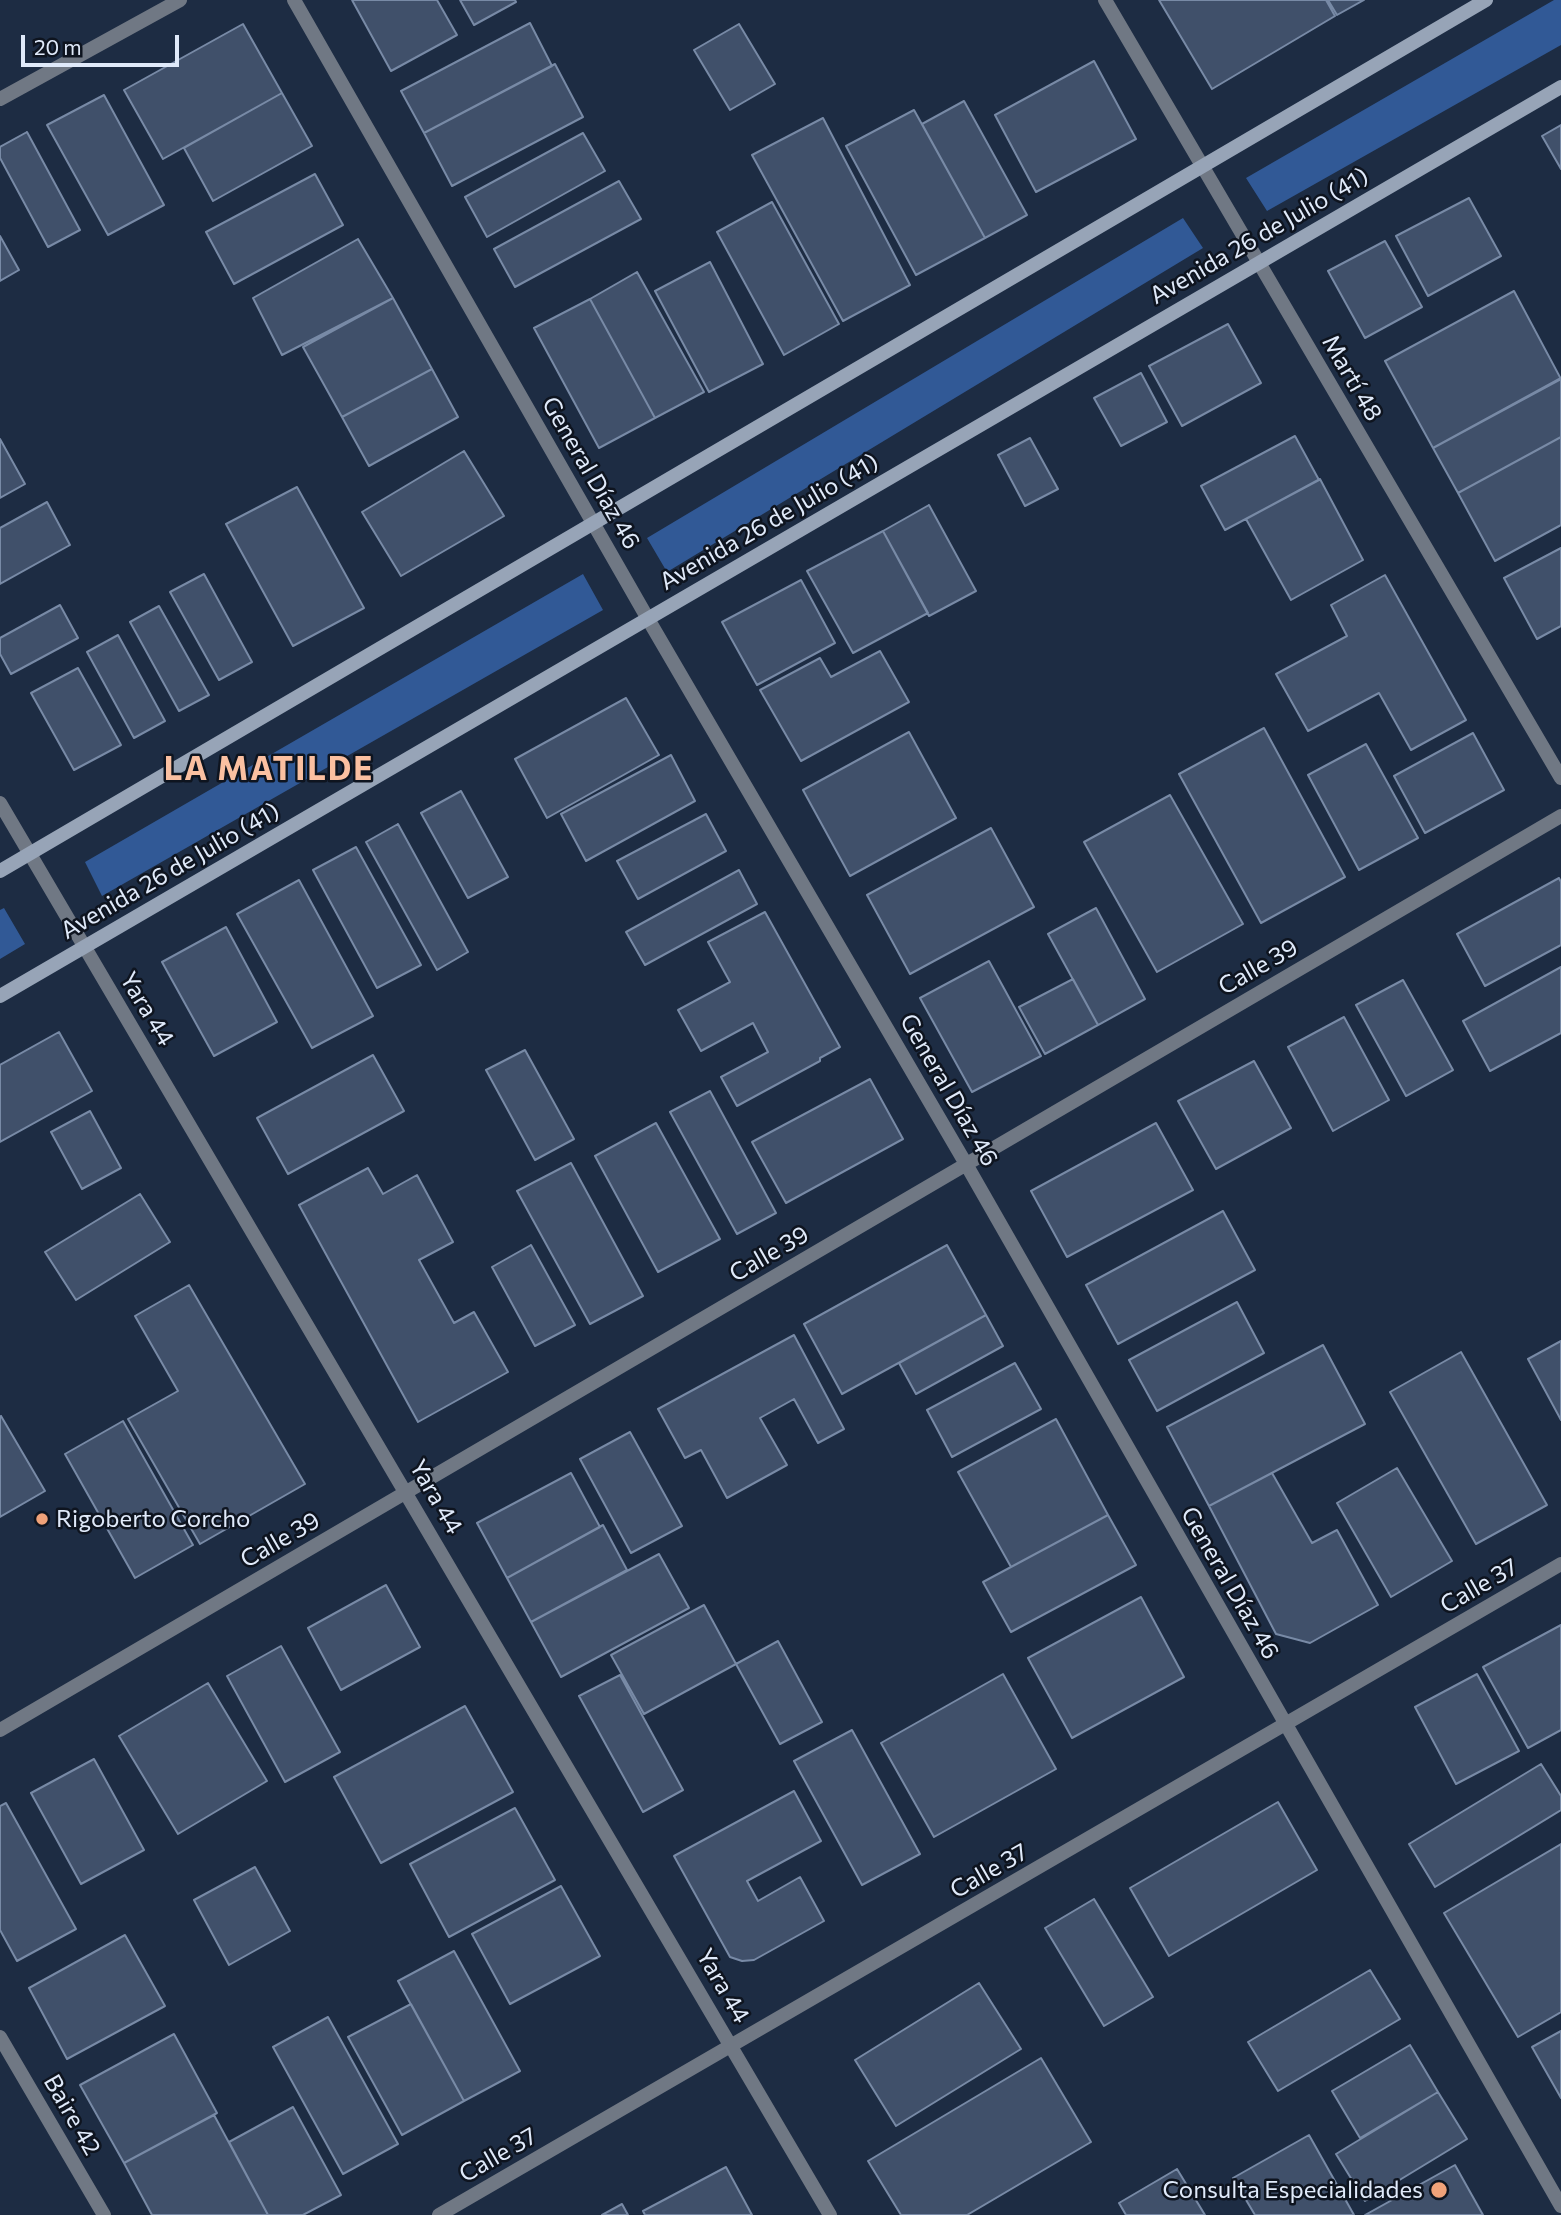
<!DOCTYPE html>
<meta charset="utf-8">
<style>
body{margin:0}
#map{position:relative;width:1561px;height:2215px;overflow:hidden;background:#1d2c43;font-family:Commissioner,sans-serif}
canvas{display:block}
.scale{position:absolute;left:21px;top:35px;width:158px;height:32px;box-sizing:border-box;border:4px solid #e0eafa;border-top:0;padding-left:9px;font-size:21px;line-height:24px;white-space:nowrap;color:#e0eafa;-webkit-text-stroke:5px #0e141f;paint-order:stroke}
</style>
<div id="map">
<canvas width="1561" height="2215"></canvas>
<div class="scale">20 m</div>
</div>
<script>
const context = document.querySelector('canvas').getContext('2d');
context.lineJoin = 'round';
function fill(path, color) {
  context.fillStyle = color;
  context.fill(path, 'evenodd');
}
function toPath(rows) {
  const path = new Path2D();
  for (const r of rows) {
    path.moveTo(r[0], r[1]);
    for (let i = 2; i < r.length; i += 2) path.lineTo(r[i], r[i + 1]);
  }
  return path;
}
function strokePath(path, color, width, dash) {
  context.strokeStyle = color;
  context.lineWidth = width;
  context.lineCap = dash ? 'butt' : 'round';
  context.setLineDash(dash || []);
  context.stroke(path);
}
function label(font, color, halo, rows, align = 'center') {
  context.font = font + ' Commissioner,sans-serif';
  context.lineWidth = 5;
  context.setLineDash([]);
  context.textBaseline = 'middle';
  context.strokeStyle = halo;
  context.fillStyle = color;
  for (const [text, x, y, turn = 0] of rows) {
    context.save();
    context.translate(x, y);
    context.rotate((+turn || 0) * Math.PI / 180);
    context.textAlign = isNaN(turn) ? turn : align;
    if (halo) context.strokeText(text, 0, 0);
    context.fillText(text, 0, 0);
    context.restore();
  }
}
fill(toPath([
 [1554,0,1561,0,1561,45,1267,211,1246,178],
 [1183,218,1203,248,667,572,647,538],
 [583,574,603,610,102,896,85,862],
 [4,908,25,944,0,959,0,910]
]), '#315996');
const building = toPath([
 [352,0,437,0,457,35,391,71,352,0],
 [460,0,515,0,516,2,474,25,460,0],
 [1159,0,1326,0,1335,16,1212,89,1159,0],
 [1328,0,1364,0,1337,15,1328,0],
 [530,23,552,66,424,133,401,91,530,23],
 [243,24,282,93,163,159,124,90,243,24],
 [739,24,775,84,730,110,694,50,739,24],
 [1094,61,1136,139,1036,192,995,115,1094,61],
 [555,64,583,117,452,186,424,133,555,64],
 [282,93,312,146,213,201,184,148,282,93],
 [104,95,164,205,108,235,47,125,104,95],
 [964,101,1027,215,985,238,922,124,964,101],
 [914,110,985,238,916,275,846,146,914,110],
 [823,118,910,285,843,321,752,155,823,118],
 [1561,125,1561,169,1542,136,1561,125],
 [27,132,80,230,48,247,0,158,0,147,27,132],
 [583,133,605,171,487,237,465,197,583,133],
 [315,174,343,225,234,284,206,232,315,174],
 [619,181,641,219,515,287,494,249,619,181],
 [1469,198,1501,256,1428,296,1396,236,1469,198],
 [772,202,839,324,784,355,717,232,772,202],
 [0,236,19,270,0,281,0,236],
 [358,239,393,298,282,355,253,298,358,239],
 [1385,241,1422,307,1365,338,1328,271,1385,241],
 [710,262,763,364,709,392,655,291,710,262],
 [637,272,704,392,655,418,590,299,637,272],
 [1514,291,1561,379,1433,448,1385,361,1514,291],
 [393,298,432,369,342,417,303,347,393,298],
 [590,299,655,418,599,448,534,328,590,299],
 [1228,324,1261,383,1182,426,1149,366,1228,324],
 [432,369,458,417,369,466,342,417,432,369],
 [1141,373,1167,422,1121,446,1094,398,1141,373],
 [1561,378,1561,437,1458,493,1433,448,1561,378],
 [1295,436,1319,480,1225,530,1201,486,1295,436],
 [1561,437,1561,525,1495,561,1458,493,1561,437],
 [1030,438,1058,489,1025,506,998,455,1030,438],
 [0,439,25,484,0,498,0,439],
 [464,451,504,516,401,576,362,512,464,451],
 [1320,479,1363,560,1291,600,1246,519,1320,479],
 [297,487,364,608,293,646,226,524,297,487],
 [47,502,70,545,0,584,0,528,47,502],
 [929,505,976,591,929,616,883,531,929,505],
 [883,531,928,613,853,653,807,571,883,531],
 [1561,548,1561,626,1537,639,1504,578,1561,548],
 [204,574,252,662,219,680,170,592,204,574],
 [1385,575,1466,720,1411,750,1379,693,1308,731,1276,674,1347,636,1331,605,1385,575],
 [801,580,835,643,757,685,722,622,801,580],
 [60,605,78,638,11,674,0,654,0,638,60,605],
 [159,606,209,695,179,711,130,622,159,606],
 [118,635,165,721,134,738,87,652,118,635],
 [880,651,909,702,801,761,760,690,820,658,831,677,880,651],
 [78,668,121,745,74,770,31,693,78,668],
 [626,698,659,755,547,818,515,759,626,698],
 [1264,728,1345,877,1261,923,1179,774,1264,728],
 [909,732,956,818,850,876,803,790,909,732],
 [1473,733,1504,790,1425,833,1394,776,1473,733],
 [1366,744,1418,838,1359,870,1308,775,1366,744],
 [671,755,695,801,586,861,561,814,671,755],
 [461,791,508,877,468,898,421,813,461,791],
 [1170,795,1243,924,1157,972,1084,842,1170,795],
 [706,814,726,851,638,899,617,861,706,814],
 [398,824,468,952,437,970,366,842,398,824],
 [991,828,1034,907,910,974,867,895,991,828],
 [356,847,421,965,377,988,313,870,356,847],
 [739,870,757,904,645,965,626,932,739,870],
 [1559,878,1561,882,1561,945,1485,986,1457,934,1559,878],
 [299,880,373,1016,312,1048,237,914,299,880],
 [1096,908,1145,999,1098,1025,1048,934,1096,908],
 [765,912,840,1047,820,1058,820,1061,737,1106,721,1077,768,1052,753,1023,701,1051,678,1010,730,982,708,942,765,912],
 [226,927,277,1022,214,1056,162,962,226,927],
 [989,961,1041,1056,972,1092,920,998,989,961],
 [1561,967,1561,1033,1490,1071,1463,1021,1561,967],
 [1073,979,1098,1025,1045,1054,1019,1007,1073,979],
 [1403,980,1453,1070,1406,1096,1356,1005,1403,980],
 [1344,1017,1389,1100,1333,1131,1288,1047,1344,1017],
 [59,1032,92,1091,0,1142,0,1065,59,1032],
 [525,1050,574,1139,535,1160,486,1070,525,1050],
 [373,1055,404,1111,288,1174,257,1118,373,1055],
 [1254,1061,1291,1128,1216,1169,1178,1101,1254,1061],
 [870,1079,903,1139,786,1203,752,1142,870,1079],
 [710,1091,776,1213,737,1234,670,1112,710,1091],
 [90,1111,121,1168,82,1189,51,1132,90,1111],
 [656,1123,720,1239,658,1272,595,1156,656,1123],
 [1156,1123,1193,1190,1067,1257,1031,1191,1156,1123],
 [571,1163,643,1296,590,1324,517,1191,571,1163],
 [368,1168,383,1194,417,1175,453,1242,419,1260,454,1323,474,1312,508,1372,418,1422,299,1205,368,1168],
 [140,1194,170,1242,76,1300,45,1252,140,1194],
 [1223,1211,1255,1270,1118,1344,1086,1285,1223,1211],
 [531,1245,575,1325,535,1346,492,1267,531,1245],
 [947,1245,986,1315,842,1394,804,1324,947,1245],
 [189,1285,305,1484,200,1544,128,1419,178,1391,135,1316,189,1285],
 [1237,1302,1264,1353,1157,1411,1129,1360,1237,1302],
 [986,1315,1003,1346,916,1394,899,1363,986,1315],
 [794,1335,844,1429,818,1443,794,1399,760,1418,787,1465,727,1498,701,1450,685,1458,658,1409,794,1335],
 [1561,1341,1561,1420,1528,1359,1561,1341],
 [1323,1345,1365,1424,1209,1506,1167,1427,1323,1345],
 [1461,1352,1547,1505,1476,1544,1390,1392,1461,1352],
 [1015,1363,1041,1409,952,1457,927,1410,1015,1363],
 [1,1416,45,1491,0,1517,0,1417,1,1416],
 [1056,1419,1108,1515,1011,1567,958,1472,1056,1419],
 [123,1421,193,1545,135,1578,65,1454,123,1421],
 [630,1432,682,1526,631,1553,580,1459,630,1432],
 [1397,1468,1452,1561,1391,1597,1337,1503,1397,1468],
 [571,1473,600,1527,507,1578,477,1523,571,1473],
 [1272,1473,1312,1543,1337,1530,1378,1605,1310,1643,1276,1634,1209,1506,1272,1473],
 [1108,1515,1136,1565,1011,1632,983,1582,1108,1515],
 [603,1525,627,1570,531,1622,507,1578,603,1525],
 [659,1554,689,1608,561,1677,531,1622,659,1554],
 [386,1585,420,1647,341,1690,308,1628,386,1585],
 [1141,1597,1184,1677,1072,1738,1028,1658,1141,1597],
 [704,1605,736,1664,644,1714,611,1655,704,1605],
 [1561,1625,1561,1730,1528,1748,1483,1667,1561,1625],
 [778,1641,822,1722,780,1744,736,1664,778,1641],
 [281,1646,340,1752,285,1782,227,1676,281,1646],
 [1003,1674,1056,1769,934,1837,881,1743,1003,1674],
 [1477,1674,1519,1751,1456,1784,1415,1707,1477,1674],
 [620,1675,683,1790,643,1812,579,1696,620,1675],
 [208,1683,267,1781,178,1834,119,1736,208,1683],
 [465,1706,513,1792,381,1863,334,1777,465,1706],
 [852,1730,920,1854,862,1885,794,1761,852,1730],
 [94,1759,144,1850,81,1884,31,1793,94,1759],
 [1541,1764,1561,1796,1561,1810,1435,1887,1409,1844,1541,1764],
 [794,1791,821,1841,747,1881,758,1901,800,1877,824,1921,754,1960,742,1961,730,1957,674,1856,794,1791],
 [1278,1802,1317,1870,1169,1956,1130,1888,1278,1802],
 [6,1803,76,1929,17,1961,0,1930,0,1806,6,1803],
 [515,1808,555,1880,449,1937,410,1864,515,1808],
 [1561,1844,1561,2012,1518,2037,1444,1913,1561,1844],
 [255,1867,290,1931,229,1965,194,1900,255,1867],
 [561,1886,600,1956,510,2004,472,1934,561,1886],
 [1094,1899,1153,1997,1104,2026,1045,1928,1094,1899],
 [125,1935,165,2006,67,2059,29,1988,125,1935],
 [454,1951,520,2071,464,2101,398,1981,454,1951],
 [1370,1970,1400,2019,1278,2091,1248,2042,1370,1970],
 [979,1983,1021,2049,896,2126,855,2060,979,1983],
 [411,2004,464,2101,402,2135,348,2037,411,2004],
 [328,2017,398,2144,343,2174,273,2047,328,2017],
 [1561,2031,1561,2098,1532,2047,1561,2031],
 [174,2034,217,2113,124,2163,80,2085,174,2034],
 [1410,2045,1438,2092,1360,2138,1332,2091,1410,2045],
 [1041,2058,1091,2142,967,2215,901,2215,868,2161,1041,2058],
 [1438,2092,1467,2139,1365,2201,1336,2154,1438,2092],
 [293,2107,341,2195,303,2215,268,2215,229,2142,293,2107],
 [214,2115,268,2215,152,2215,124,2163,214,2115],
 [1309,2135,1354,2215,1255,2215,1233,2178,1309,2135],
 [1455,2165,1483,2215,1365,2215,1455,2165],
 [726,2167,752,2215,645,2215,643,2211,726,2167],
 [1177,2169,1205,2215,1126,2215,1119,2203,1177,2169],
 [622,2204,628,2215,602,2215,622,2204]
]);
fill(building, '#40506a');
strokePath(building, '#788aa6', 2);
strokePath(toPath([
 [294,0,648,619,966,1164,1561,2206],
 [1105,0,1561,778],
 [0,99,180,0],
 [0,803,830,2215],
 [0,1730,1561,816],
 [0,2037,104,2215],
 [439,2215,1561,1564]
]), '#707884', 14);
strokePath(toPath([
 [0,871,1486,0],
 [0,996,1561,87]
]), '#97a4b7', 14);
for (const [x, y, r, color] of [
 [42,1519,7,"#f0a279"],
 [1439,2190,9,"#f0a279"]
]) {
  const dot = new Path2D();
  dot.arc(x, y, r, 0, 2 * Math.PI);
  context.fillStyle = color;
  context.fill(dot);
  strokePath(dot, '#0e141f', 2.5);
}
label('24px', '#e0eafa', '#0e141f', [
 ["Avenida 26 de Julio (41)",1259,236,-30],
 ["Martí 48",1352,378,60],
 ["General Díaz 46",591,473,60],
 ["Avenida 26 de Julio (41)",769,522,-30],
 ["Avenida 26 de Julio (41)",170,871,-30],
 ["Calle 39",1258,967,-30],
 ["Yara 44",147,1009,59],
 ["General Díaz 46",949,1090,60],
 ["Calle 39",769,1254,-30],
 ["Yara 44",436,1497,60],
 ["Calle 39",280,1540,-30],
 ["General Díaz 46",1230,1583,60],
 ["Calle 37",1479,1586,-30],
 ["Calle 37",989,1871,-30],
 ["Yara 44",723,1986,60],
 ["Baire 42",72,2115,60],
 ["Calle 37",498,2155,-30]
]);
label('24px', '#e0eafa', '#0e141f', [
 ["Rigoberto Corcho",56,1519],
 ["Consulta Especialidades",1423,2190,"right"]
], 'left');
context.letterSpacing = '2px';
label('bold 32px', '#fbc0a1', '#0e141f', [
 ["LA MATILDE",269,769]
]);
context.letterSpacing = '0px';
</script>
